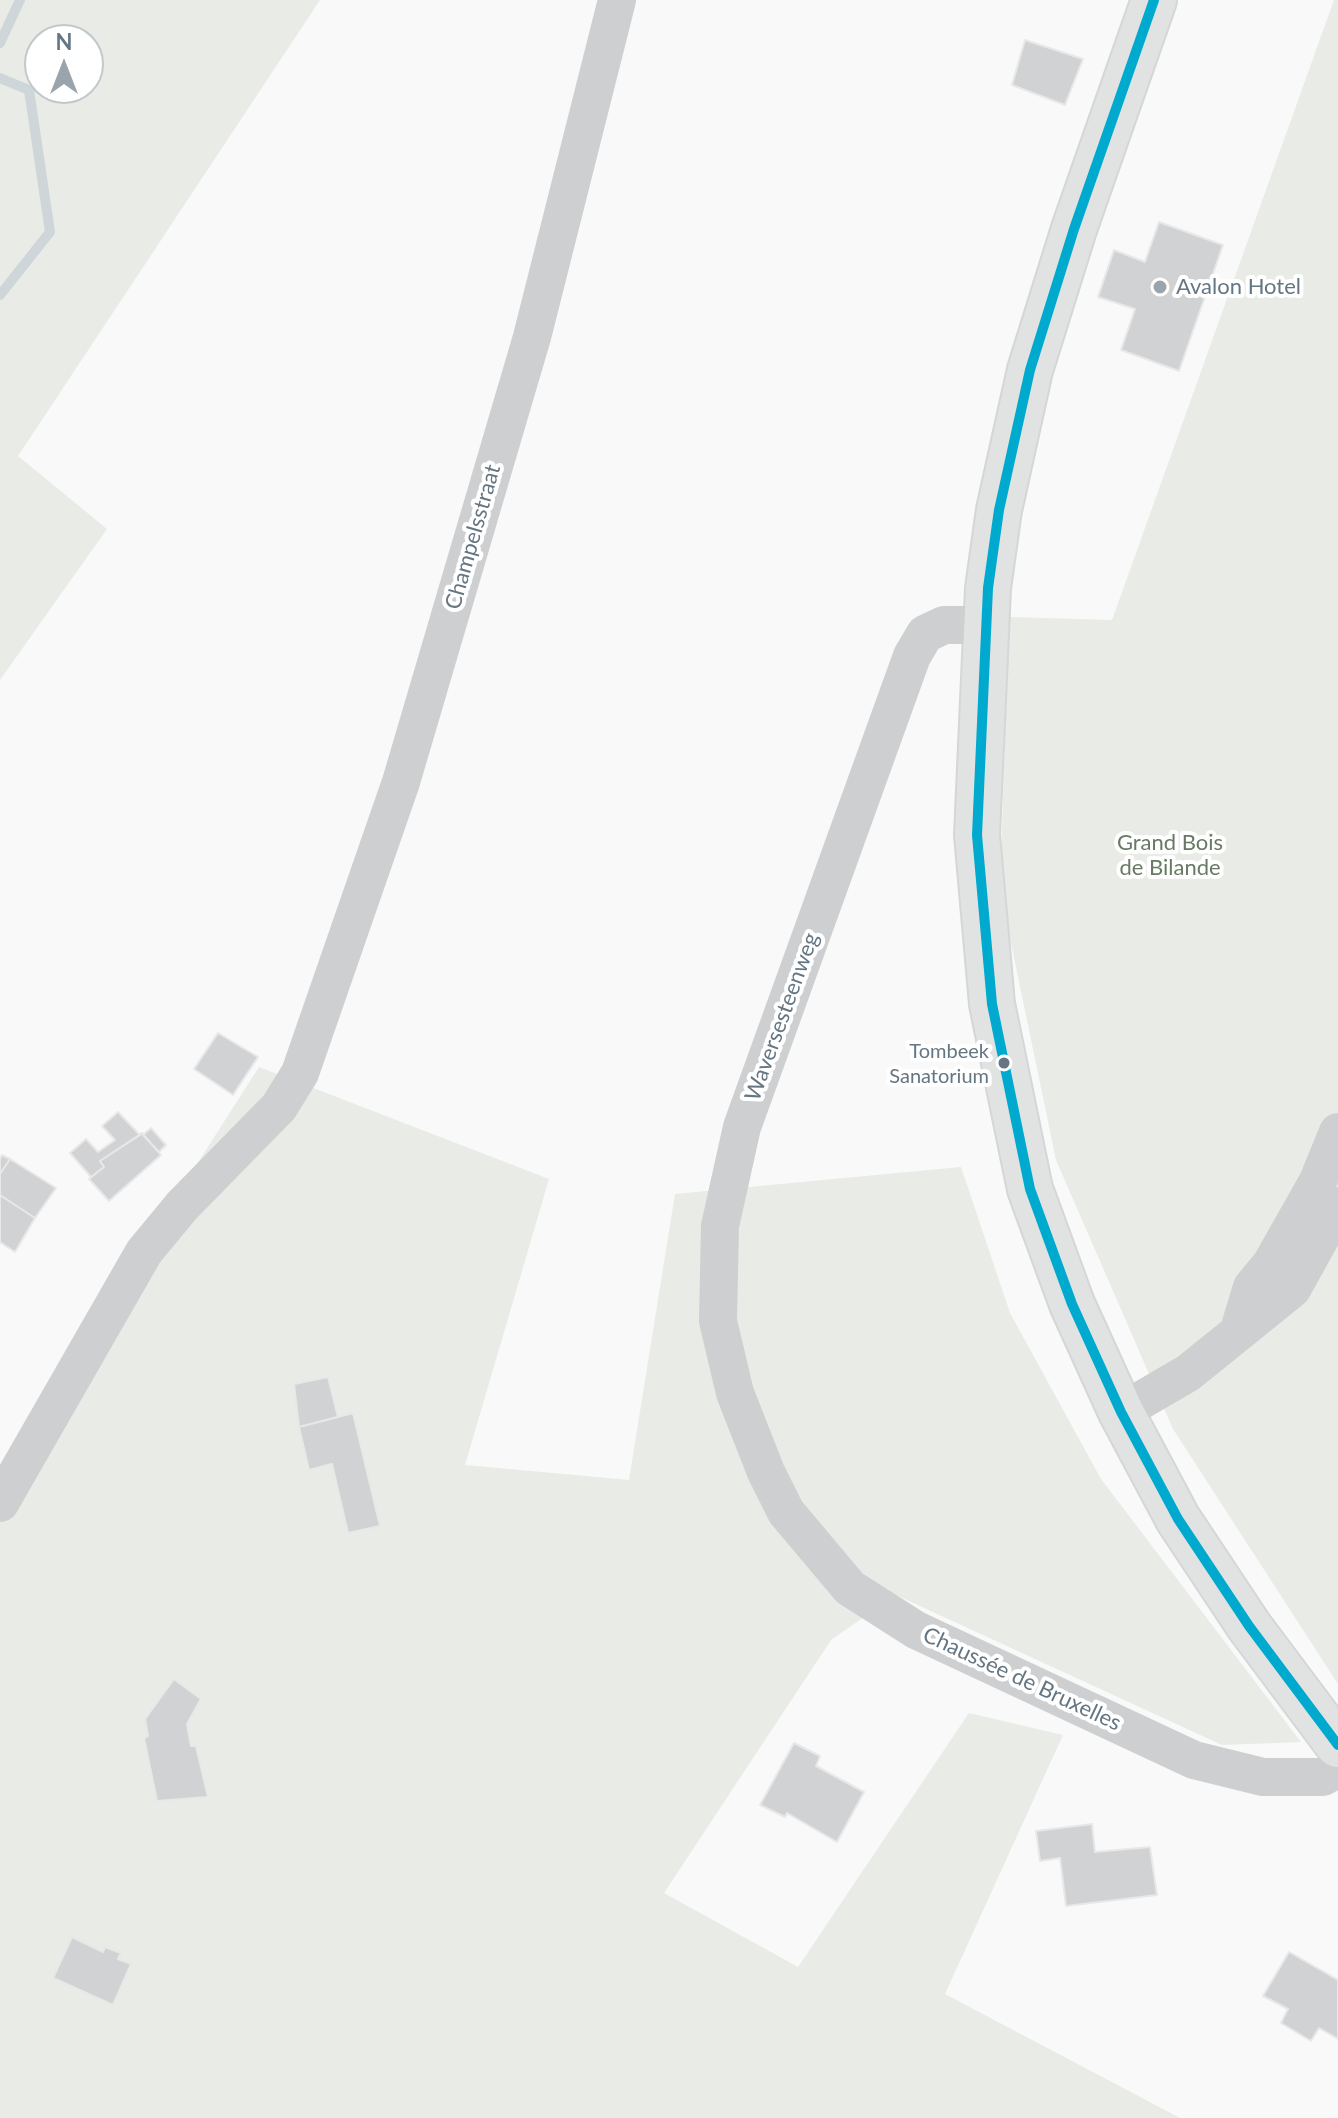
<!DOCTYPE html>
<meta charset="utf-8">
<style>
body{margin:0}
#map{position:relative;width:1338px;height:2118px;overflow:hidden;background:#f9f9f9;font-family:Lato,sans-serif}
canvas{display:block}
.north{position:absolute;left:24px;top:24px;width:80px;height:80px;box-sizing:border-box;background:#fff;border:2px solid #c1c8cd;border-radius:50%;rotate:0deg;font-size:22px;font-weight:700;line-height:32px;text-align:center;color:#657683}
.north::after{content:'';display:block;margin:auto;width:28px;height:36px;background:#99a4ac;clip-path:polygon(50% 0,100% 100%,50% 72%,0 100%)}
</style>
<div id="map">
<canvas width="1338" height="2118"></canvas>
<div class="north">N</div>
</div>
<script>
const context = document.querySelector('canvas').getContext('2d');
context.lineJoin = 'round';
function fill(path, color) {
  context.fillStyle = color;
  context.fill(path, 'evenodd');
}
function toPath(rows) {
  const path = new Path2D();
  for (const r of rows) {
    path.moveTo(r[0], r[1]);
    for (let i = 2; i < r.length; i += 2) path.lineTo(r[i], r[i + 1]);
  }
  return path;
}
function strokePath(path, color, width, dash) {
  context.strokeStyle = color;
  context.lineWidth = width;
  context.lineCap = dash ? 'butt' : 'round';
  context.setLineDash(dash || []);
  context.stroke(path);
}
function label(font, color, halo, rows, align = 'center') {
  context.font = font + ' Lato,sans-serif';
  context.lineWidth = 8;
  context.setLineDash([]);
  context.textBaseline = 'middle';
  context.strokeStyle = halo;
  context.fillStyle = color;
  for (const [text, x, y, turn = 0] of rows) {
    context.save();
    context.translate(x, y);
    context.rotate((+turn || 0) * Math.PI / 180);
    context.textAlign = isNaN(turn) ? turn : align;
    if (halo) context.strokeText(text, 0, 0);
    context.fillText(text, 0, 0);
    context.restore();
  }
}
fill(toPath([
 [0,0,320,0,18,456,107,529,0,680],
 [88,40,88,88,40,88,40,40],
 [1334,0,1338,0,1338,1684,1173,1429,1056,1160,1000,890,1009,617,1112,620],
 [259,1067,549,1179,465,1465,629,1480,675,1194,961,1167,1010,1313,1101,1479,1301,1742,1222,1745,896,1595,831,1640,664,1893,798,1967,969,1713,1063,1735,945,1994,1180,2118,0,2118,0,1502,89,1333]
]), '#e8ebe6');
strokePath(toPath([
 [0,43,20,0],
 [0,78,29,90,50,232,0,295]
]), '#ced6d9', 10);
const building = toPath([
 [1025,40,1083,59,1065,105,1012,85,1025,40],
 [1159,222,1223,245,1179,371,1121,350,1135,309,1098,297,1114,250,1145,262,1159,222],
 [218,1033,258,1057,233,1095,194,1069,218,1033],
 [118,1112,140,1135,100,1161,104,1167,91,1177,70,1153,86,1139,98,1152,115,1140,102,1126,118,1112],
 [151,1128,166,1145,159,1152,143,1135,151,1128],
 [142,1133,161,1155,109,1201,89,1179,104,1167,100,1161,142,1133],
 [2,1155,10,1159,0,1174,0,1159,2,1155],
 [10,1159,56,1188,35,1218,0,1195,0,1174,10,1159],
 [0,1195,35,1218,15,1252,0,1242,0,1195],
 [328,1377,338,1417,299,1427,294,1384,328,1377],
 [353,1413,380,1526,348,1533,332,1464,309,1470,299,1427,353,1413],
 [174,1679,201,1699,187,1724,191,1746,196,1746,208,1797,157,1801,144,1738,148,1736,145,1719,174,1679],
 [794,1743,820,1756,816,1766,864,1792,837,1842,787,1813,785,1817,760,1805,794,1743],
 [1092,1824,1095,1852,1150,1847,1157,1895,1066,1906,1060,1858,1040,1861,1036,1831,1092,1824],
 [72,1937,103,1952,105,1947,121,1953,118,1959,131,1964,113,2005,53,1978,72,1937],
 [1289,1952,1338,1980,1338,2039,1319,2028,1311,2041,1281,2023,1288,2009,1263,1996,1289,1952]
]);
fill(building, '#d0d2d3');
strokePath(building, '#e8e8e8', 2);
const major = toPath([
 [1154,0,1074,229,1030,370,999,510,988,588,977,835,992,1004,1030,1189,1072,1304,1121,1412,1178,1519,1249,1626,1338,1745]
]);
strokePath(major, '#d5d6d7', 48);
strokePath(toPath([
 [986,625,944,625,925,634,912,656,742,1127,720,1226,718,1321,735,1393,766,1472,786,1512,850,1588,916,1630,1194,1760,1263,1777,1323,1777,1338,1768],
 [1239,1330,1252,1287,1271,1264,1318,1181,1338,1132],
 [1121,1412,1188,1373,1292,1289,1338,1206],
 [0,1503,144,1252,182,1206,279,1107,300,1073,401,782,532,337,617,0]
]), '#cecfd0', 38);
strokePath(major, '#e1e2e2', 44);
strokePath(toPath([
 [1154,0,1074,229,1030,370,999,510,988,588,977,835,992,1004,1030,1189,1072,1304,1121,1412,1178,1519,1249,1626,1338,1745]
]), '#00a9ce', 10);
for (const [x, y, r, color] of [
 [1160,287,8,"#99a4ac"],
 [1004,1063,7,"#657683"]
]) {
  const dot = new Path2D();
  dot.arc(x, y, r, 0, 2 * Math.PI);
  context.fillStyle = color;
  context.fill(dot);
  strokePath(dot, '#fff', 3);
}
label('20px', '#657683', '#fff', [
 ["Tombeek",989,1052],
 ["Sanatorium",989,1077]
], 'right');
label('22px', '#657683', '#fff', [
 ["Avalon Hotel",1176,287]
], 'left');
label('22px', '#657683', '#fff', [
 ["Champelsstraat",473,537,-74],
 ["Waversesteenweg",782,1017,-70],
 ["Chaussée de Bruxelles",1022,1679,25]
]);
label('22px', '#687a64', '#fff', [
 ["Grand Bois",1170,843],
 ["de Bilande",1170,868]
]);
</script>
